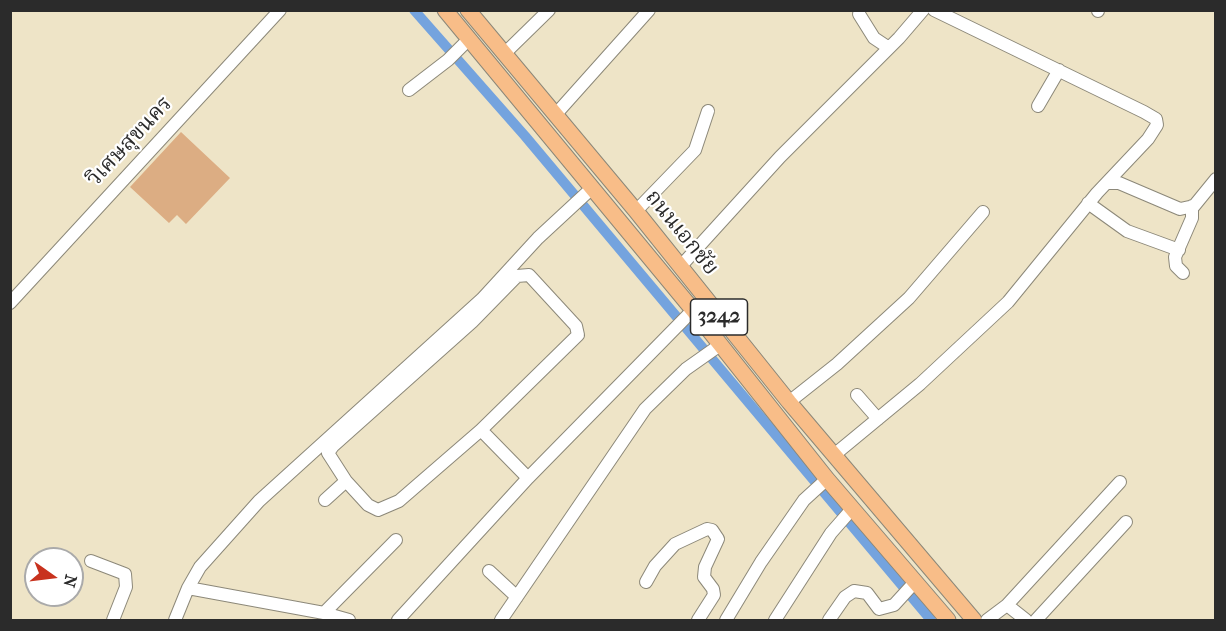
<!DOCTYPE html>
<meta charset="utf-8">
<style>
body{margin:0}
#map{position:relative;width:1226px;height:631px;overflow:hidden;background:#eee4c7;font-family:"IM FELL French Canon",serif}
canvas{display:block}
.frame{position:absolute;inset:0;border:12px solid #2b2b2b;pointer-events:none}
.north{position:absolute;left:24px;top:547px;width:60px;height:60px;box-sizing:border-box;background:#fff;border:2px solid #aaa;border-radius:50%;rotate:104deg;font-size:16px;font-weight:700;line-height:24px;text-align:center;color:#2b2b2b}
.north::after{content:'';display:block;margin:auto;width:21px;height:27px;background:#c8321e;clip-path:polygon(50% 0,100% 100%,50% 72%,0 100%)}
</style>
<div id="map">
<canvas width="1226" height="631"></canvas>
<div class="frame"></div>
<div class="north">N</div>
</div>
<script>
const context = document.querySelector('canvas').getContext('2d');
context.lineJoin = 'round';
function toPath(rows) {
  const path = new Path2D();
  for (const r of rows) {
    path.moveTo(r[0], r[1]);
    for (let i = 2; i < r.length; i += 2) path.lineTo(r[i], r[i + 1]);
  }
  return path;
}
function strokePath(path, color, width, dash) {
  context.strokeStyle = color;
  context.lineWidth = width;
  context.lineCap = dash ? 'butt' : 'round';
  context.setLineDash(dash || []);
  context.stroke(path);
}
function fill(path, color) {
  context.fillStyle = color;
  context.fill(path, 'evenodd');
}
function label(font, color, halo, rows, align = 'center') {
  context.font = font + ' "IM FELL French Canon","Noto Serif Thai",serif';
  context.lineWidth = 4.5;
  context.setLineDash([]);
  context.textBaseline = 'middle';
  context.strokeStyle = halo;
  context.fillStyle = color;
  for (const [text, x, y, turn = 0] of rows) {
    context.save();
    context.translate(x, y);
    context.rotate((+turn || 0) * Math.PI / 180);
    context.textAlign = isNaN(turn) ? turn : align;
    if (halo) context.strokeText(text, 0, 0);
    context.fillText(text, 0, 0);
    context.restore();
  }
}
strokePath(toPath([
 [414,10,525,136,931,620]
]), '#74a3de', 10);
fill(toPath([
 [181,132,230,178,186,224,177,215,169,223,130,187]
]), '#dcad83');
const minor = toPath([
 [1098,11,1098,10],
 [859,14,874,38,889,48],
 [505,53,549,10],
 [409,90,448,60,469,39],
 [1038,106,1059,70],
 [556,114,649,10],
 [1108,183,1119,183,1180,209,1194,206,1216,179],
 [1088,203,1127,231,1179,250],
 [636,211,695,150,708,111],
 [680,267,780,157,899,38,923,10],
 [1183,273,1176,266,1175,257,1192,218,1192,206],
 [10,303,280,10],
 [857,395,878,419],
 [789,402,837,364,909,298,983,212],
 [481,430,578,335,576,326,529,275,517,276,472,322,333,446,328,453,346,481,368,505,378,510,399,501,481,430,528,478],
 [834,455,920,384,1008,302,1097,193,1148,139,1157,125,1156,119,1144,112,934,10],
 [325,500,346,481],
 [91,561,125,574,126,587,113,620],
 [489,571,517,597],
 [646,582,655,566,675,544,707,529,712,530,718,539,705,567,704,577,713,589,714,595,698,620],
 [188,588,324,613,349,620],
 [1007,605,1026,620],
 [324,613,396,540],
 [175,620,188,588,200,567,259,501,482,299,538,238,592,188],
 [398,620,528,478,693,310],
 [501,620,645,409,686,369,720,345],
 [726,620,761,562,804,500,827,479],
 [775,620,831,533,852,509],
 [829,620,845,597,854,591,867,593,879,609,894,605,915,582],
 [987,620,1007,605,1120,482],
 [1036,620,1126,522]
]);
const major = toPath([
 [445,10,693,310,827,479,948,620],
 [468,10,636,211,789,402,974,620]
]);
strokePath(minor, '#8c8879', 14);
strokePath(major, '#8c8879', 17);
strokePath(minor, '#fff', 12);
strokePath(major, '#f8bd88', 15);
for (const [x, y, w] of [
 [719,317,57]
]) {
  const box = new Path2D();
  box.roundRect(x - w / 2, y - 18, w, 36, 4.5);
  context.fillStyle = '#fff';
  context.fill(box);
  strokePath(box, '#2b2b2b', 1.5);
}
label('bold 21px', '#2b2b2b', null, [
 ["3242",719,317]
]);
label('22px', '#2b2b2b', '#fff', [
 ["วิเศษสุขนคร",130,142,-47],
 ["ถนนเอกชัย",681,233,51]
]);
</script>
